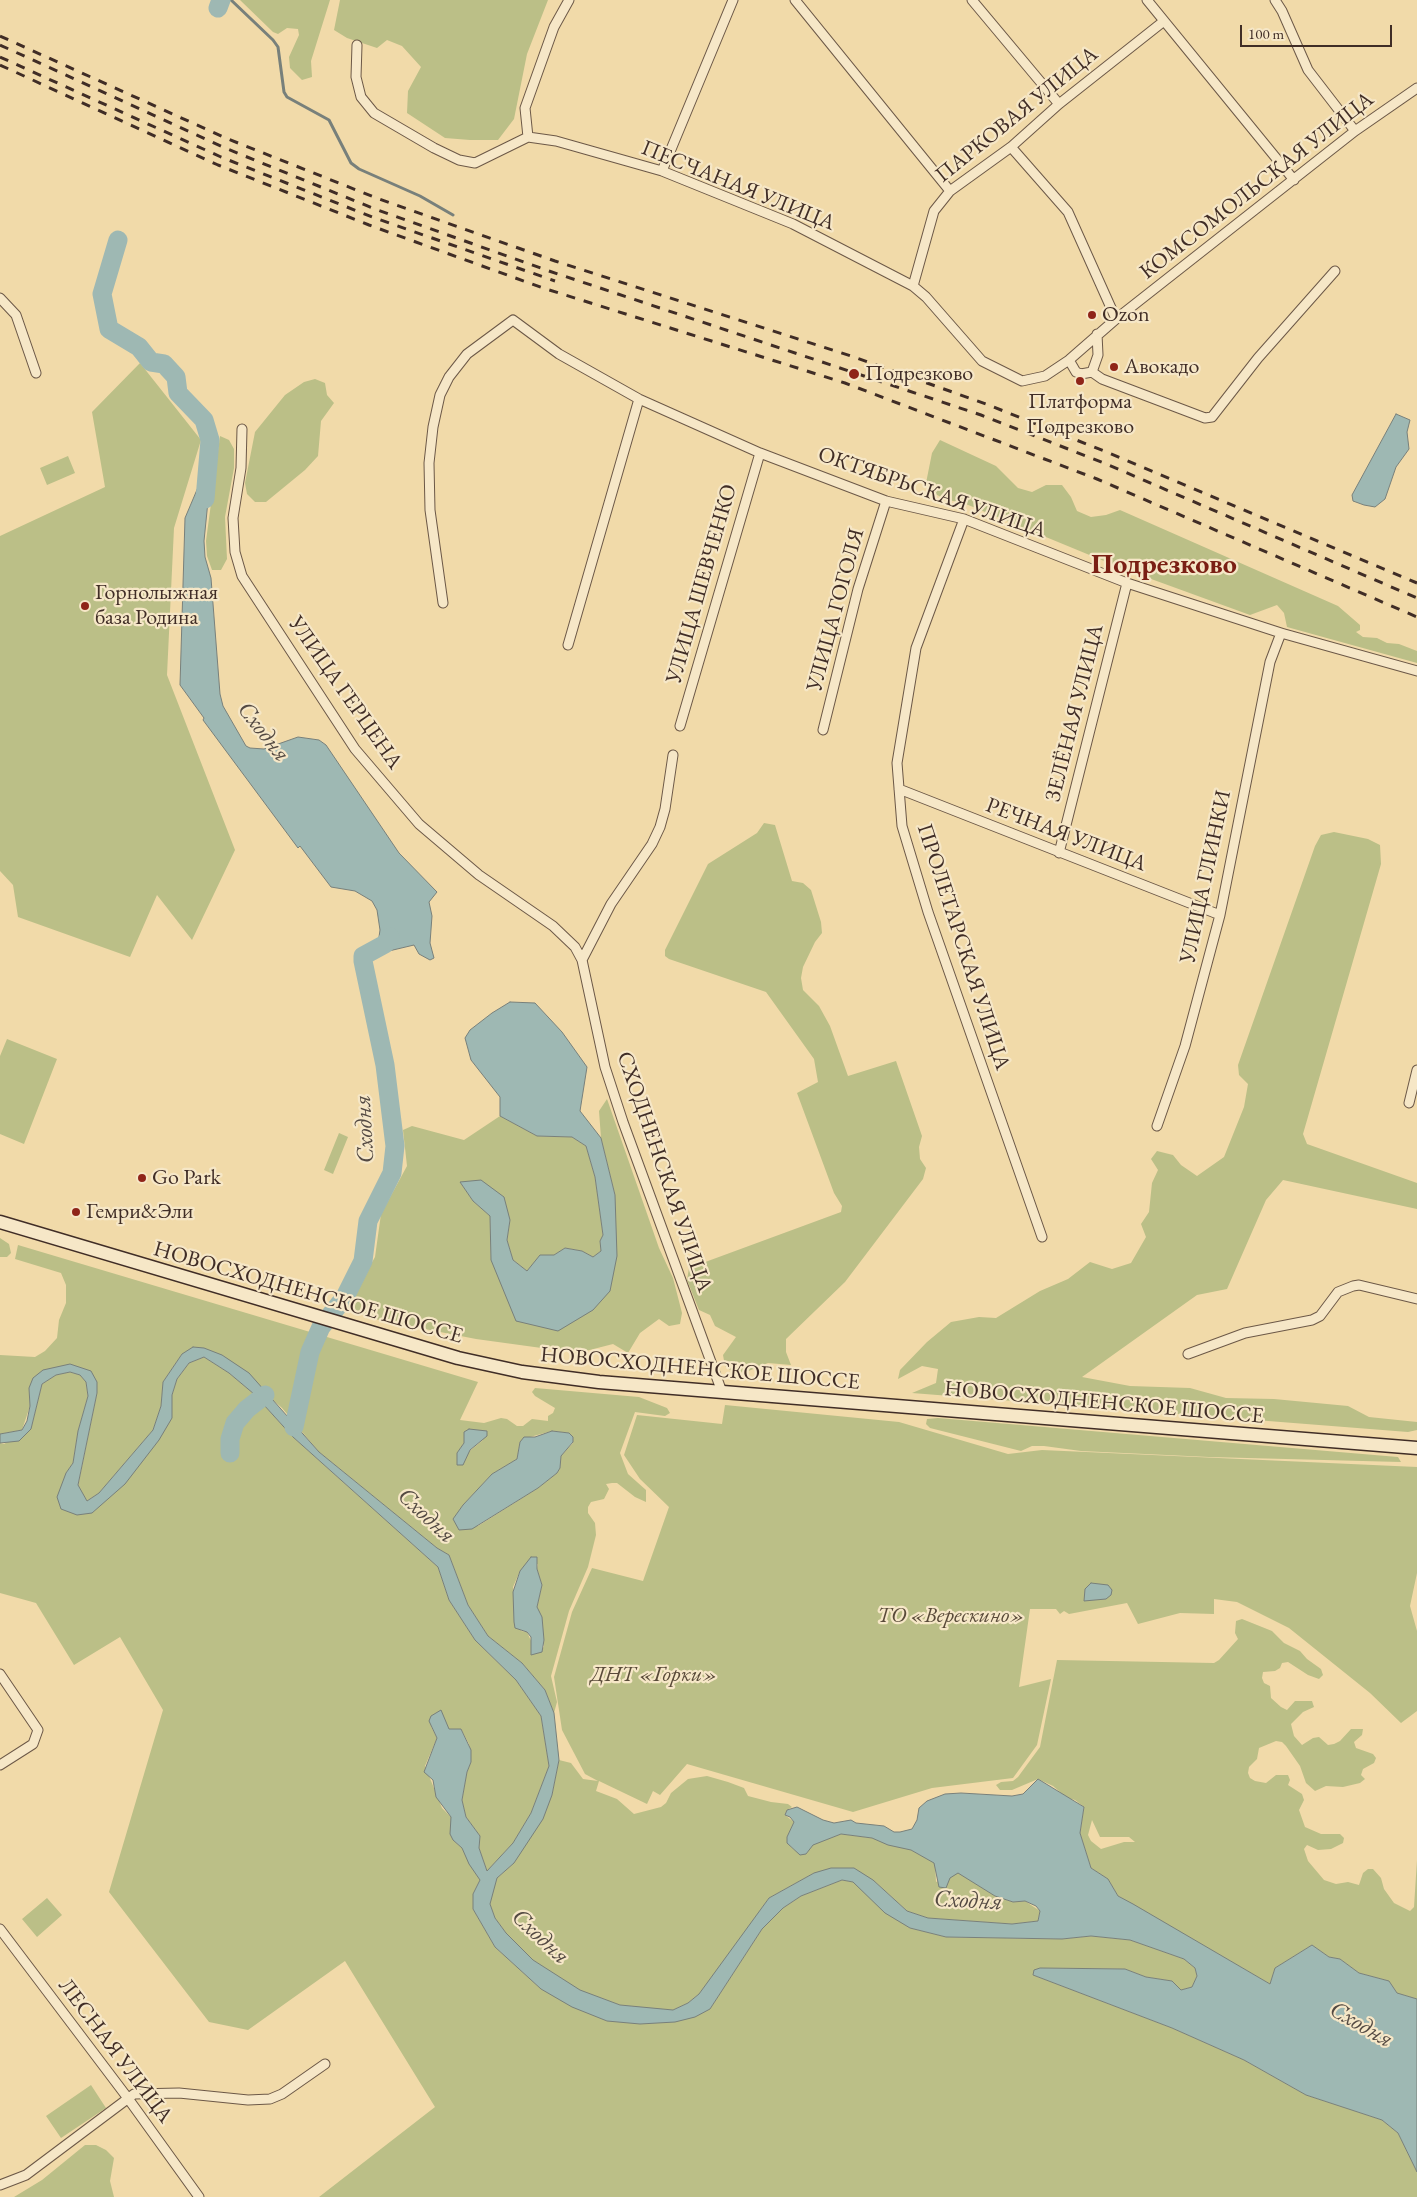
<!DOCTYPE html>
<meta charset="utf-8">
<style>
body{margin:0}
#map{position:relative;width:1417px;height:2197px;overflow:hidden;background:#f1daa9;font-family:"EB Garamond",serif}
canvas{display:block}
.scale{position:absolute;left:1240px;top:25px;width:152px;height:22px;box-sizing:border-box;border:2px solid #402d26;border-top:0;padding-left:6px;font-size:15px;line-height:18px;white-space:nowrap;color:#402d26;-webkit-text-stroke:4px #f6e7c7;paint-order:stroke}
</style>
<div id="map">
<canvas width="1417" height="2197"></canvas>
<div class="scale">100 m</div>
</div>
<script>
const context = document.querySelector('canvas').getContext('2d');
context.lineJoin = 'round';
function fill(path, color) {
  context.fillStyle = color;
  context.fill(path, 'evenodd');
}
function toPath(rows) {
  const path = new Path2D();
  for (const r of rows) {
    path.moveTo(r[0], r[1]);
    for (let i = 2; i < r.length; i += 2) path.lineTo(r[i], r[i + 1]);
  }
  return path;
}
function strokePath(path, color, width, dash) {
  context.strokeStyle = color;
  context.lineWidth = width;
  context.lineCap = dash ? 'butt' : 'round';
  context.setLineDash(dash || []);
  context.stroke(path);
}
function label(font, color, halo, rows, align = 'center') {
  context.font = font + ' "EB Garamond",serif';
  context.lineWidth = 4.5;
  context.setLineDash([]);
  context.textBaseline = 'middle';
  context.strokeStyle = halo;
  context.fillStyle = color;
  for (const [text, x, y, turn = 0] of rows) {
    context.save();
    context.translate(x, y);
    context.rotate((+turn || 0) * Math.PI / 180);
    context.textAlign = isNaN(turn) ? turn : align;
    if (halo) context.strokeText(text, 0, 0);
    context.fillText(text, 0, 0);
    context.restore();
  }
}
fill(toPath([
 [240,0,330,0,311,61,312,77,302,80,290,68,289,57,299,35,298,29,287,28,278,34,273,32],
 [340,0,548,0,527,54,514,119,498,140,470,140,445,138,407,113,408,91,421,67,402,46,387,40,377,48,347,38,334,30],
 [140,363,201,440,174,528,167,675,235,850,192,940,157,895,130,957,18,917,13,885,0,871,0,536,105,487,92,412],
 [315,379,325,383,327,395,334,403,321,421,318,456,305,470,266,502,255,502,247,494,245,483,255,432,285,395,304,382],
 [220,436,229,440,234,449,234,468,225,517,227,559,221,570,212,570,207,556,206,541],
 [940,440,996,466,1018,488,1032,492,1046,485,1062,485,1071,497,1077,511,1091,517,1106,515,1120,510,1338,606,1360,625,1360,630,1356,632,1363,637,1377,638,1387,643,1399,644,1417,651,1417,663,1287,627,1284,613,1277,605,1250,615,1121,568,961,502,946,500,932,492,926,483,932,453],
 [68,456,75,473,47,485,40,468],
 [764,823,775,825,792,881,803,883,811,890,821,922,822,933,815,942,803,967,801,978,803,990,819,1006,830,1026,848,1076,896,1061,922,1136,919,1147,920,1159,926,1168,923,1179,845,1282,786,1339,786,1352,791,1365,768,1363,746,1372,734,1373,725,1366,723,1355,736,1337,715,1326,710,1315,699,1310,687,1280,689,1268,841,1212,842,1206,834,1193,797,1093,818,1082,814,1059,766,992,669,959,665,956,665,950,708,864,757,833],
 [1334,832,1368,839,1380,845,1381,864,1303,1134,1307,1144,1417,1183,1417,1209,1283,1180,1266,1200,1227,1289,1197,1295,1082,1377,1130,1386,1190,1388,1226,1398,1274,1399,1348,1406,1369,1417,1417,1422,1417,1430,1408,1432,912,1393,936,1383,938,1369,922,1366,898,1379,900,1370,927,1342,951,1322,979,1317,996,1318,1040,1291,1068,1279,1090,1262,1112,1269,1131,1263,1146,1237,1141,1224,1149,1212,1152,1183,1158,1170,1151,1159,1157,1151,1173,1155,1181,1165,1197,1176,1224,1157,1244,1107,1248,1084,1239,1075,1238,1065,1315,846,1321,835],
 [7,1039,57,1059,24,1144,0,1134,0,1056],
 [607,1099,659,1248,673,1278,682,1313,680,1324,669,1326,659,1319,640,1333,628,1353,613,1344,578,1353,476,1339,379,1320,346,1309,375,1257,381,1214,407,1166,403,1130,412,1126,464,1140,500,1116,537,1136,572,1137,586,1146,595,1177,603,1235,600,1241,601,1251,593,1257,582,1251,565,1248,554,1255,540,1256,527,1271,513,1260,507,1240,510,1220,460,1182,473,1201,490,1216,491,1260,593,1310,615,1195,601,1138,599,1111],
 [339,1133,348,1137,333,1174,324,1170],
 [0,1238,9,1244,11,1253,7,1257,0,1257],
 [18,1245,478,1382,460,1420,484,1423,501,1418,507,1419,517,1426,523,1426,532,1419,548,1421,548,1416,553,1413,555,1408,535,1396,532,1392,535,1388,639,1397,667,1408,670,1413,665,1416,635,1412,620,1453,628,1474,646,1490,646,1502,635,1497,617,1483,612,1483,606,1484,609,1489,604,1499,591,1502,588,1507,588,1513,595,1523,596,1535,588,1567,569,1611,551,1676,557,1702,554,1713,545,1690,522,1663,488,1636,468,1605,449,1555,437,1548,319,1452,282,1408,222,1355,182,1354,163,1382,161,1406,153,1430,99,1493,87,1501,78,1486,97,1393,70,1364,29,1388,30,1406,22,1430,0,1434,0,1355,35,1357,45,1351,57,1338,59,1320,66,1303,66,1285,61,1273,15,1259],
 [552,1431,569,1433,573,1443,561,1456,560,1468,557,1473,538,1488,478,1526,453,1520,463,1505,492,1474,517,1459,520,1442,530,1437],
 [483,1440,466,1454,466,1460,457,1453,464,1443],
 [538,1564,537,1569,542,1585,537,1607,542,1624,544,1647,531,1655,532,1643,527,1632,521,1631,513,1587,520,1571],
 [204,1357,229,1373,254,1394,293,1437,438,1567,449,1600,475,1640,516,1680,541,1716,549,1766,531,1813,513,1843,487,1871,479,1848,480,1836,466,1817,462,1800,467,1772,471,1762,469,1744,461,1729,449,1730,443,1720,431,1726,437,1738,425,1766,442,1808,451,1817,453,1840,462,1848,480,1880,473,1894,473,1909,495,1947,541,1989,607,2021,710,2009,762,1929,783,1908,801,1896,842,1880,853,1882,910,1928,946,1937,1062,1939,1091,1936,1130,1940,1184,1959,1195,1968,1197,1976,1192,1987,1181,1990,1172,1981,1146,1977,1125,1969,1040,1968,1033,1975,1172,2028,1244,2060,1306,2095,1382,2120,1398,2133,1417,2172,1417,2197,319,2197,435,2107,345,1961,248,2030,209,2022,109,1892,163,1710,120,1637,74,1665,36,1603,0,1593,0,1443,4,1444,31,1429,42,1384,56,1375,70,1372,80,1375,86,1382,88,1396,78,1431,73,1463,66,1473,92,1513,172,1418,172,1395,177,1379,189,1363],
 [725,1405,899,1422,1008,1454,1042,1450,1417,1467,1417,1573,1410,1606,1417,1631,1417,1711,1401,1723,1370,1693,1289,1628,1237,1602,1214,1599,1214,1614,1180,1613,1138,1624,1127,1603,1069,1614,1064,1611,1060,1614,1056,1609,1030,1609,1019,1687,1051,1679,1037,1745,1013,1778,932,1788,853,1812,687,1764,660,1795,653,1791,647,1804,599,1781,596,1791,617,1799,634,1814,661,1807,666,1803,671,1793,688,1779,707,1776,728,1782,744,1788,748,1796,771,1802,788,1804,792,1807,787,1810,785,1815,794,1822,787,1837,791,1847,796,1851,806,1854,813,1844,841,1834,872,1838,911,1850,935,1863,936,1882,958,1872,995,1896,1013,1902,1025,1901,1040,1911,1038,1921,1012,1924,928,1918,907,1911,873,1880,814,1873,769,1898,721,1966,699,1994,688,2003,673,2010,646,2009,620,2005,580,1991,533,1960,506,1933,495,1918,490,1904,493,1889,497,1878,514,1863,552,1795,559,1760,571,1763,583,1779,598,1781,585,1774,562,1730,554,1677,572,1612,592,1568,643,1581,669,1507,640,1479,624,1455,637,1415,722,1424],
 [938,1418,1398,1457,1401,1462,1209,1457,1081,1451,1044,1446,1032,1446,1021,1451,930,1428,926,1424,927,1419],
 [1242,1619,1272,1631,1284,1643,1300,1651,1307,1659,1321,1669,1323,1675,1319,1679,1308,1675,1288,1662,1282,1663,1280,1668,1275,1671,1263,1672,1262,1678,1264,1683,1270,1686,1271,1698,1281,1707,1287,1710,1295,1701,1312,1701,1314,1707,1303,1712,1291,1724,1294,1736,1302,1745,1313,1738,1319,1737,1328,1745,1334,1744,1340,1741,1351,1729,1363,1729,1362,1735,1354,1742,1356,1748,1373,1754,1376,1758,1374,1763,1363,1769,1361,1775,1365,1779,1360,1783,1343,1787,1326,1786,1315,1791,1306,1783,1300,1766,1286,1746,1282,1742,1276,1741,1259,1748,1257,1759,1249,1767,1248,1773,1250,1778,1255,1781,1266,1783,1276,1775,1288,1775,1290,1780,1288,1785,1302,1794,1304,1800,1299,1810,1305,1827,1321,1834,1340,1834,1344,1838,1343,1843,1331,1849,1318,1850,1307,1845,1304,1849,1308,1861,1324,1880,1336,1884,1348,1882,1359,1885,1363,1873,1368,1869,1373,1869,1381,1878,1384,1889,1394,1903,1410,1911,1414,1907,1417,1860,1417,1999,1397,1993,1389,1981,1359,1973,1340,1959,1329,1957,1312,1945,1275,1968,1270,1984,1118,1896,1108,1879,1091,1868,1080,1833,1084,1807,1075,1800,1067,1798,1053,1786,1038,1779,1012,1790,1000,1790,996,1785,1001,1782,1013,1781,1018,1777,1040,1747,1057,1660,1214,1663,1219,1660,1238,1639,1235,1633,1236,1621],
 [1092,1820,1100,1837,1129,1837,1135,1842,1124,1842,1101,1849,1091,1841,1088,1835],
 [47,1898,62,1915,37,1937,22,1919],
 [91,2085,106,2108,61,2138,46,2116],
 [85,2145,96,2145,106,2150,114,2158,110,2181,114,2197,14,2197,42,2180]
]), '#bbbf87');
const water = toPath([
 [1396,414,1410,420,1407,432,1409,449,1396,467,1385,499,1375,507,1364,505,1353,501,1352,495,1396,414],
 [207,474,210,475,209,491,204,541,205,557,211,578,220,694,223,706,246,746,250,748,264,749,298,737,319,740,326,745,399,853,437,892,429,902,432,916,430,943,434,958,430,960,419,954,414,945,372,955,369,948,379,937,380,930,377,910,372,901,355,891,331,887,300,846,298,848,203,720,204,718,180,685,185,518,199,485,207,474],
 [510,1002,535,1003,562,1032,587,1067,580,1111,601,1138,615,1195,617,1256,610,1291,593,1310,558,1331,516,1321,491,1260,490,1216,473,1201,460,1182,481,1180,504,1197,510,1220,507,1240,513,1260,527,1271,540,1255,554,1255,565,1248,582,1251,593,1257,601,1251,600,1241,603,1235,595,1177,586,1146,572,1137,537,1136,500,1116,500,1097,471,1060,465,1038,470,1030,492,1013,510,1002],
 [193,1347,204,1348,222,1355,249,1373,319,1452,437,1548,449,1555,468,1605,488,1636,522,1663,545,1690,554,1713,559,1760,552,1795,543,1819,514,1863,497,1878,490,1904,495,1918,506,1933,533,1960,580,1990,620,2005,673,2010,688,2003,699,1994,769,1898,814,1873,831,1868,854,1868,873,1880,907,1911,928,1918,1012,1924,1038,1921,1040,1911,1036,1906,1025,1901,1013,1902,995,1896,958,1873,950,1878,946,1888,939,1887,934,1863,911,1850,888,1845,872,1838,841,1834,813,1845,806,1854,800,1855,787,1843,787,1837,794,1822,790,1817,785,1815,787,1810,797,1807,823,1820,834,1823,851,1820,856,1823,884,1826,894,1832,900,1832,912,1829,917,1820,919,1808,927,1801,945,1794,961,1793,1012,1796,1023,1794,1038,1779,1084,1807,1080,1833,1091,1868,1108,1879,1118,1896,1133,1904,1270,1984,1275,1968,1312,1945,1329,1957,1340,1959,1359,1973,1389,1981,1397,1993,1417,1999,1417,2172,1398,2133,1382,2120,1306,2095,1244,2060,1172,2028,1033,1975,1034,1970,1040,1968,1125,1969,1146,1977,1172,1981,1181,1990,1192,1987,1197,1976,1195,1968,1184,1959,1130,1940,1091,1936,1062,1939,946,1937,910,1928,885,1913,853,1882,842,1880,801,1896,783,1908,762,1929,710,2009,695,2017,675,2022,640,2024,607,2021,572,2007,541,1989,495,1947,473,1909,473,1894,480,1880,469,1864,462,1848,453,1840,450,1834,451,1817,436,1797,433,1780,424,1772,437,1738,429,1721,431,1716,441,1710,449,1729,461,1729,471,1750,471,1762,467,1772,462,1800,466,1817,480,1836,479,1848,487,1871,513,1843,531,1813,549,1766,541,1716,516,1680,475,1640,449,1600,438,1567,293,1437,254,1394,229,1373,204,1357,189,1363,177,1379,172,1395,172,1418,159,1440,125,1484,92,1513,77,1515,61,1509,57,1497,66,1473,73,1463,78,1431,88,1396,86,1382,80,1375,70,1372,56,1375,42,1384,31,1429,19,1441,0,1443,0,1434,22,1430,27,1421,30,1406,29,1388,33,1378,43,1370,70,1364,91,1371,97,1382,97,1393,78,1485,87,1501,99,1493,153,1430,161,1406,163,1382,182,1354,193,1347],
 [469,1429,487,1431,487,1436,470,1450,463,1465,457,1465,457,1453,464,1443,464,1432,469,1429],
 [552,1431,569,1433,573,1437,573,1442,561,1456,560,1468,557,1473,538,1488,472,1529,459,1530,453,1519,463,1505,492,1474,517,1459,520,1442,524,1437,535,1437,552,1431],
 [531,1557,537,1557,537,1569,542,1585,537,1607,542,1617,544,1640,542,1652,531,1655,531,1637,527,1632,515,1628,514,1622,513,1592,520,1571,531,1557],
 [1091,1583,1108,1585,1112,1590,1111,1595,1106,1599,1084,1601,1085,1589,1091,1583]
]);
fill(water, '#9eb8b3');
strokePath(water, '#78807b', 1);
strokePath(toPath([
 [231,0,273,40,278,47,284,92,287,97,329,120,351,163,359,169,420,196,453,215]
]), '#78807b', 3);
strokePath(toPath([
 [218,8,221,0],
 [118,240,102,294,109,329,139,347,151,362,164,364,176,377,178,393,204,420,210,440,205,499],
 [294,1427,310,1352,321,1327,345,1297,363,1261,368,1221,392,1173,395,1146,385,1065,363,961,363,956,385,944,390,937],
 [230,1453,230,1439,235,1423,247,1409,265,1395]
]), '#9eb8b3', 19);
const street = toPath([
 [795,0,950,191],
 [972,0,1059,104],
 [1147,0,1294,180],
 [1275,0,1282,11,1308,70,1355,131],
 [357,45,356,77,361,97,374,113,434,148,459,160,475,163,528,137,556,141,662,171,793,224,913,286,926,297,982,361,1022,381,1045,376,1069,360,1116,319,1355,131,1417,88],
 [528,137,525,108,554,27,569,0],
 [1011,147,1068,212,1116,319],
 [662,171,733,0],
 [913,286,934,211,950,191,1011,147,1059,104,1164,21],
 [0,298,16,315,36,373],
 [1069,360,1076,372,1081,374,1092,372,1098,355,1097,334],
 [1092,372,1102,379,1205,418,1212,417,1258,358,1335,271],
 [242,429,241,468,233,518,235,552,242,576,355,749,419,824,479,875,553,926,575,947,582,960,605,1067,623,1122,722,1392],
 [964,519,916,648,897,763,902,826,928,912,1042,1237],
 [443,603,430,510,429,463,433,427,440,395,449,377,467,354,513,320,559,354,639,399,760,453,886,501,964,519,1127,583,1281,633,1417,671],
 [568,645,639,399],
 [680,726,760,453],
 [823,730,858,589,886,501],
 [899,789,1220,915],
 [1059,853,1127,583],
 [582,960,611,904,652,844,660,827,665,809,673,755],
 [1409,1103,1417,1070],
 [1157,1126,1185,1046,1220,915,1270,662,1281,633],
 [1188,1354,1245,1333,1312,1320,1320,1316,1338,1292,1353,1286,1359,1285,1417,1299],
 [0,1674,38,1730,33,1744,0,1765],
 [0,1929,127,2097,199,2197],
 [0,2185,26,2175,134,2094,179,2093,248,2100,270,2099,282,2094,325,2064]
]);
const secondary = toPath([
 [0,1222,458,1358,522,1372,599,1382,1417,1448]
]);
strokePath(street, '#6c5847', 11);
strokePath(secondary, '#402d26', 15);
strokePath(street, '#f6e7c7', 9);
strokePath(secondary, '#f6e7c7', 12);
strokePath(toPath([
 [0,36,228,139,379,199,555,261,854,357,986,404,1109,453,1417,583],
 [0,45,225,148,375,209,549,271,981,415,1104,463,1417,598],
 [0,57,221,157,372,217,555,281],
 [0,65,218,165,369,225,543,288,845,383,1097,479,1417,617]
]), '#402d26', 3, [9, 9]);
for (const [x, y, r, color] of [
 [1092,315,5,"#8f2418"],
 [1114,367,5,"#8f2418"],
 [854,374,6,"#8f2418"],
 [1080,381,5,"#8f2418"],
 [85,606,5,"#8f2418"],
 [142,1178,5,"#8f2418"],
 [76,1212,5,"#8f2418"]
]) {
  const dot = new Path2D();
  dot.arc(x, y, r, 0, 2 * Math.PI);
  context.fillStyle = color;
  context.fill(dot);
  strokePath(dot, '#f6e7c7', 2);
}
label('22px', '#402d26', '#f6e7c7', [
 ["ПАРКОВАЯ УЛИЦА",1017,115,-39],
 ["ПЕСЧАНАЯ УЛИЦА",738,186,22],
 ["КОМСОМОЛЬСКАЯ УЛИЦА",1257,186,-38],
 ["ОКТЯБРЬСКАЯ УЛИЦА",932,493,19],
 ["УЛИЦА ШЕВЧЕНКО",702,584,-74],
 ["УЛИЦА ГОГОЛЯ",836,610,-75],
 ["УЛИЦА ГЕРЦЕНА",345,693,55],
 ["ЗЕЛЁНАЯ УЛИЦА",1075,713,-76],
 ["РЕЧНАЯ УЛИЦА",1066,835,21],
 ["УЛИЦА ГЛИНКИ",1206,877,-78],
 ["ПРОЛЕТАРСКАЯ УЛИЦА",963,947,72],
 ["СХОДНЕНСКАЯ УЛИЦА",664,1172,71],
 ["НОВОСХОДНЕНСКОЕ ШОССЕ",308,1293,16],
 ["НОВОСХОДНЕНСКОЕ ШОССЕ",700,1369,5],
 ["НОВОСХОДНЕНСКОЕ ШОССЕ",1104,1403,5],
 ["ЛЕСНАЯ УЛИЦА",115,2051,53]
]);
label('22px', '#402d26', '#f6e7c7', [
 ["Ozon",1102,315],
 ["Авокадо",1124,367],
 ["Подрезково",865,374],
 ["Платформа",1080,402,"center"],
 ["Подрезково",1080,427,"center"],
 ["Горнолыжная",95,593],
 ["база Родина",95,618],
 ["Go Park",152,1178],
 ["Гемри&Эли",86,1212]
], 'left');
label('italic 22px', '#594a39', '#f6e7c7', [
 ["ТО «Верескино»",951,1616],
 ["ДНТ «Горки»",654,1675]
]);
label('italic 24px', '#534942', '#f6e7c7', [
 ["Сходня",263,732,52],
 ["Сходня",365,1129,-93],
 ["Сходня",426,1516,43],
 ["Сходня",968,1901,3],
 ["Сходня",540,1937,43],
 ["Сходня",1361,2025,30]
]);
label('bold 28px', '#7a1f14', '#f6e7c7', [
 ["Подрезково",1164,565]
]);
</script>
